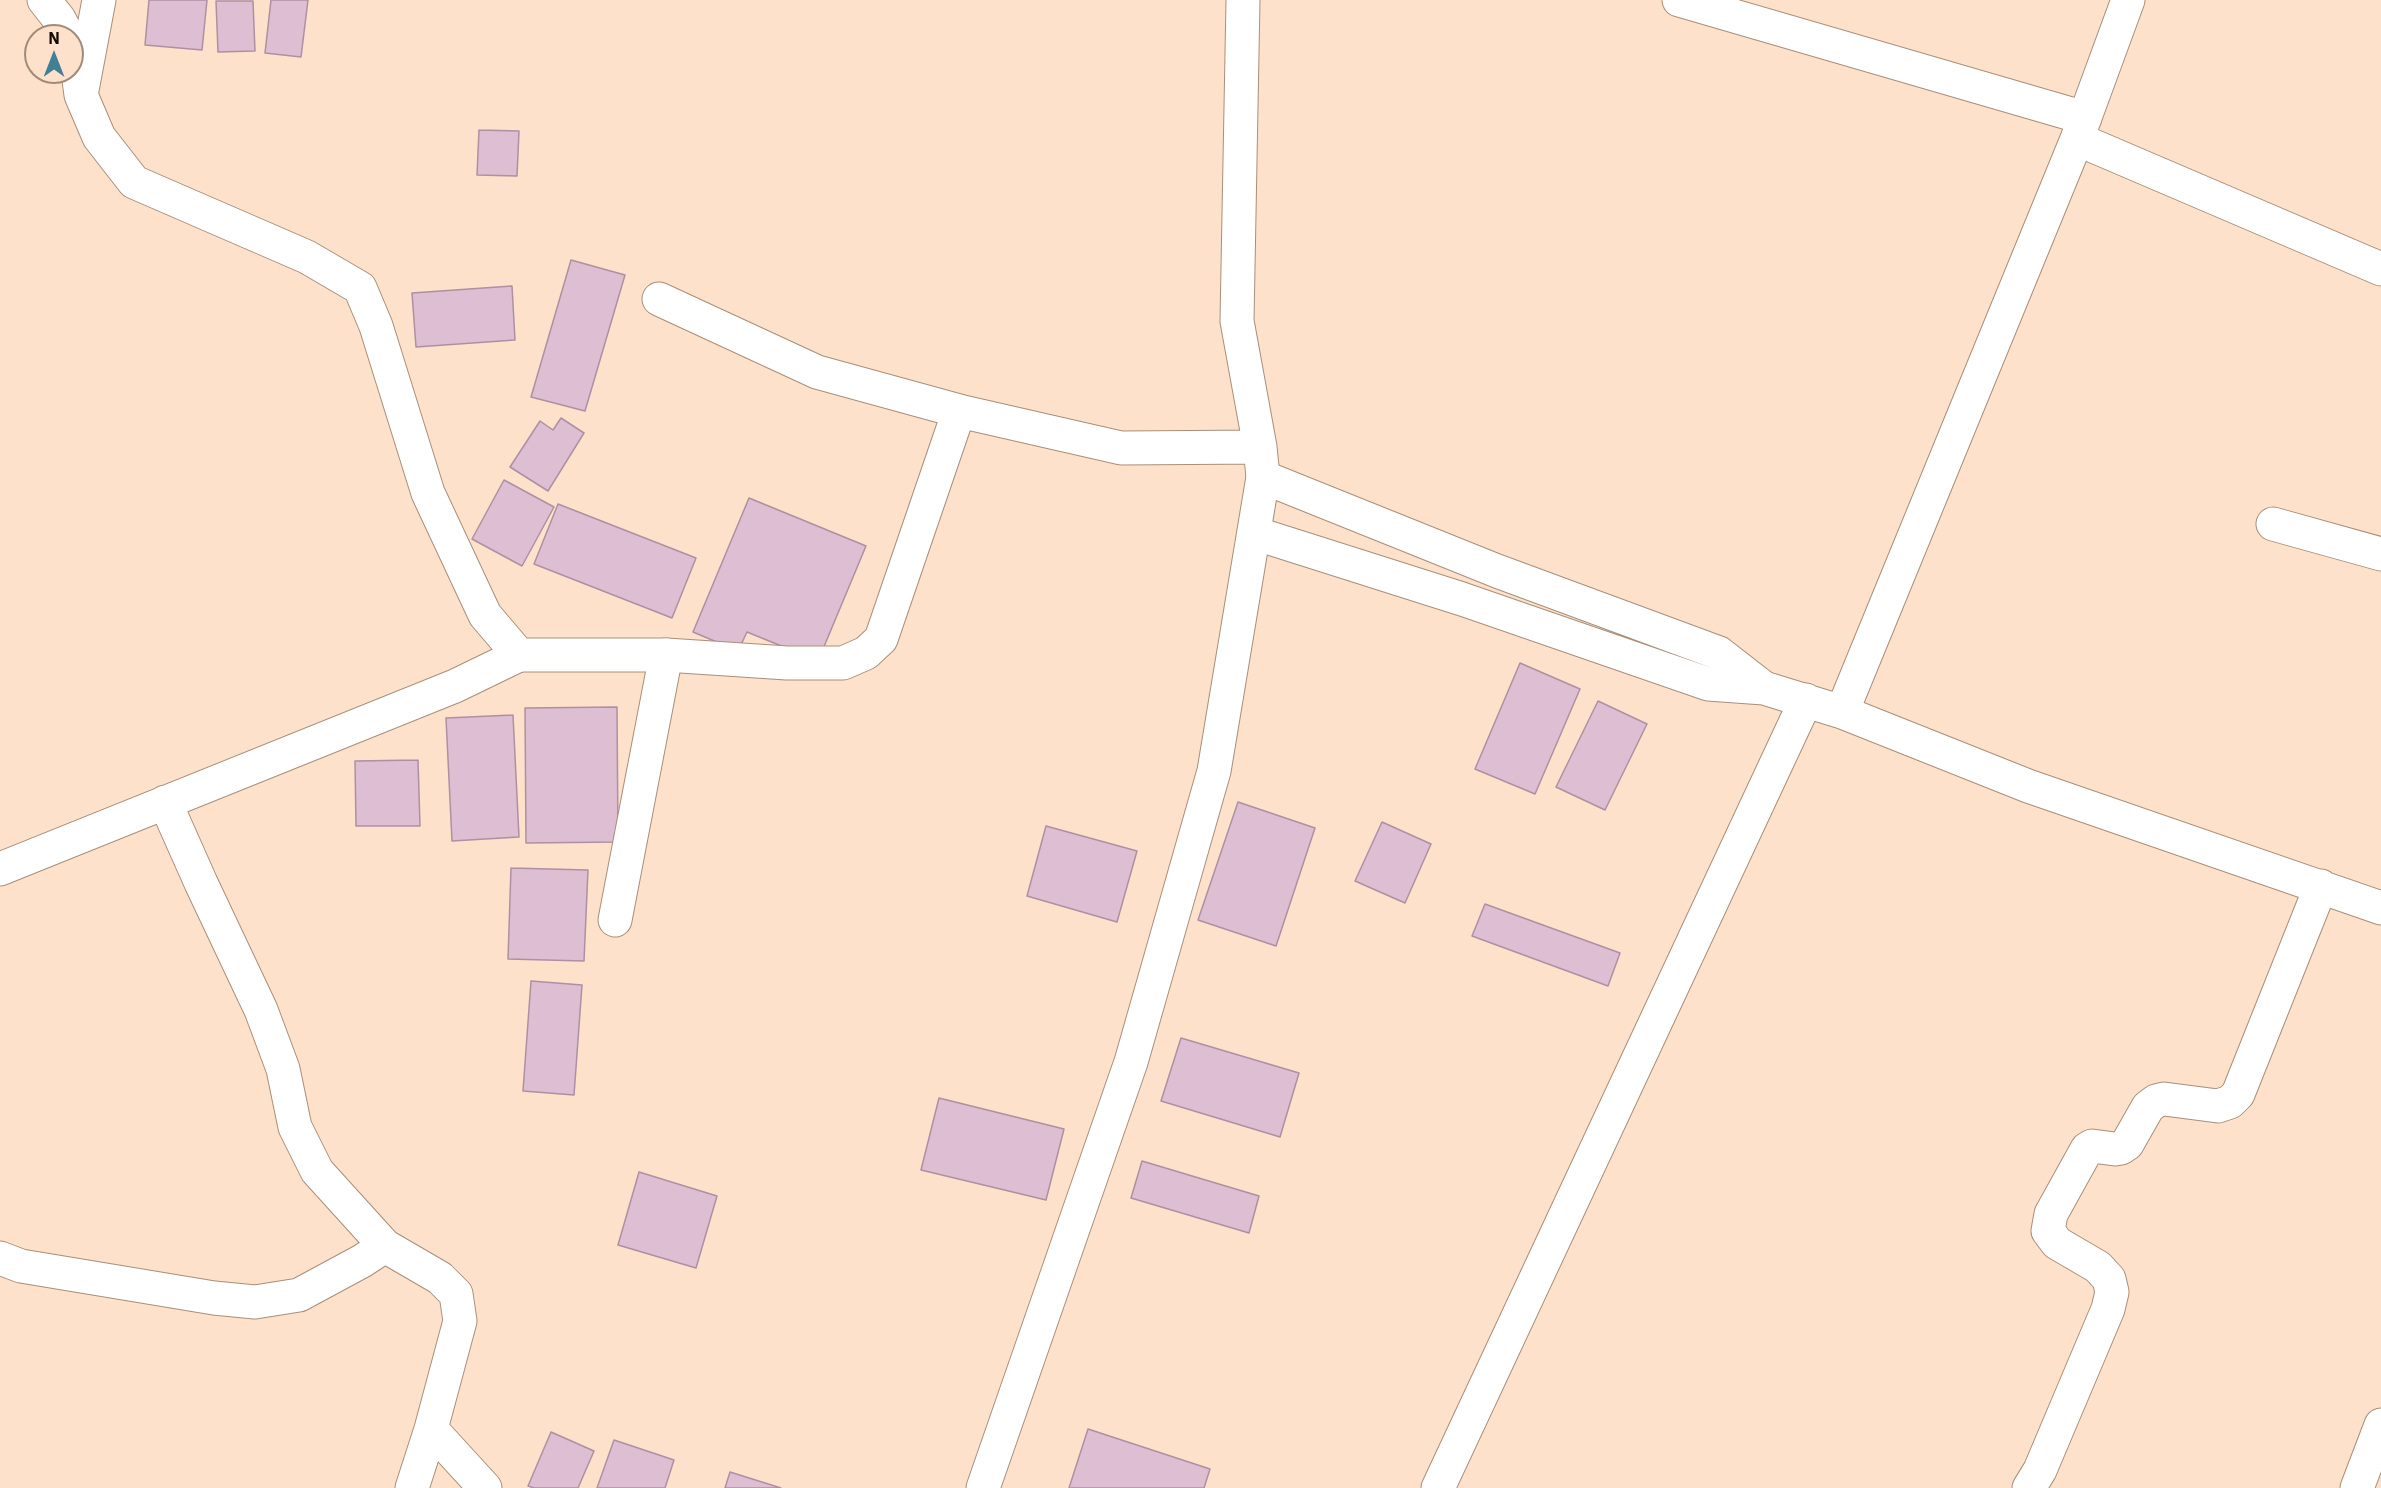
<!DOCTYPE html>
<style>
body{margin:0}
#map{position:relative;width:2381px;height:1488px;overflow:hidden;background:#fde1ca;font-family:"IBM Plex Sans",sans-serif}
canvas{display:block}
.north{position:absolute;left:24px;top:24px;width:60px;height:60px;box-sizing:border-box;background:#fde1ca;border:2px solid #a08b7b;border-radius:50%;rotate:0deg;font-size:16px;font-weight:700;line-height:24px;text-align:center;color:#140b04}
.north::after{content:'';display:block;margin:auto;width:21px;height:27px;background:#427f96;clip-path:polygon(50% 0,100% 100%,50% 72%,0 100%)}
</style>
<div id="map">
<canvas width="2381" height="1488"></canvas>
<div class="north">N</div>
</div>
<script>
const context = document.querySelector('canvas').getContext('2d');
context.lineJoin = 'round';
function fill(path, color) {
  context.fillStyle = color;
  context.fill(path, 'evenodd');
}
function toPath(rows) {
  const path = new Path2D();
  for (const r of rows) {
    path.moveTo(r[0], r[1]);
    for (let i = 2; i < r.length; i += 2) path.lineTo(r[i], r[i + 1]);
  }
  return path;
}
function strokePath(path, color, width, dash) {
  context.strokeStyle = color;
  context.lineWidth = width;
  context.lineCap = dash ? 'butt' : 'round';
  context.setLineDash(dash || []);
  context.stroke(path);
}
const building = toPath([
 [149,0,207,0,202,50,145,45,149,0],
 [271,0,308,0,301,57,265,53,271,0],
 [216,1,253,1,255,51,218,52,216,1],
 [479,130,519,131,517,176,477,175,479,130],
 [571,260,625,275,585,411,531,397,571,260],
 [512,286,515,340,416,347,412,293,512,286],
 [561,418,584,433,548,491,510,467,540,421,553,430,561,418],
 [504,480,554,507,522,566,472,539,504,480],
 [749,498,866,546,818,661,747,632,738,651,693,632,749,498],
 [558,504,696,558,672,618,534,564,558,504],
 [1520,663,1580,689,1535,794,1475,769,1520,663],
 [1598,701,1647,724,1605,810,1556,787,1598,701],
 [617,707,618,842,526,843,525,708,617,707],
 [513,715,519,837,452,841,446,718,513,715],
 [418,760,420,826,356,826,355,761,418,760],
 [1238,802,1315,828,1276,946,1198,920,1238,802],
 [1382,822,1431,844,1405,903,1355,881,1382,822],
 [1046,826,1137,851,1117,922,1027,896,1046,826],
 [511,868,588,870,584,961,508,959,511,868],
 [1485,904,1620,953,1608,986,1472,936,1485,904],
 [531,981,582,985,574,1095,523,1091,531,981],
 [1181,1038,1299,1073,1280,1137,1161,1101,1181,1038],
 [939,1098,1064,1129,1046,1200,921,1170,939,1098],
 [1142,1161,1259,1196,1249,1233,1131,1198,1142,1161],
 [639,1172,717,1196,696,1268,618,1245,639,1172],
 [1088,1429,1210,1469,1204,1488,1069,1488,1088,1429],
 [551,1432,594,1451,578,1488,534,1488,528,1486,551,1432],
 [614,1440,674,1460,665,1488,597,1488,614,1440],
 [730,1472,781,1488,725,1488,730,1472]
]);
fill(building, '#ddbed2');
strokePath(building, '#ae90a3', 1.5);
const minor = toPath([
 [1679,0,2085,118],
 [82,90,99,0],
 [2077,139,2381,269],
 [659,299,817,372,959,411],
 [1263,477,1497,571,1719,653,1764,688],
 [2273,524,2381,554],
 [1254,533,1462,599,1708,684,1764,688,1842,712,2028,786,2381,908],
 [1842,712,2077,139,2128,0],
 [165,802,201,883,261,1010,283,1069,295,1127,317,1171,385,1246,440,1278,456,1294,460,1321,431,1429,485,1488],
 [0,869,455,686,519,655],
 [615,920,666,655],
 [0,1258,21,1266,214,1298,255,1302,299,1295,362,1261,385,1246],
 [412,1488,431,1429],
 [1438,1488,1806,700],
 [2029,1488,2040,1470,2108,1309,2112,1292,2109,1279,2098,1267,2057,1243,2048,1231,2051,1214,2087,1149,2092,1146,2115,1149,2121,1148,2127,1144,2148,1107,2156,1101,2164,1099,2218,1106,2230,1102,2238,1094,2321,886],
 [2357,1488,2381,1425]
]);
const major = toPath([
 [44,0,59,19,68,36],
 [72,44,75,49,81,95,99,137,134,182,307,257,360,288,376,326,428,493,485,615,519,655,666,655,787,663,843,663,866,653,881,639,959,411,1121,448,1260,447],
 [983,1488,1131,1062,1214,771,1263,477,1260,447,1237,321,1243,0]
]);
strokePath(minor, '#a98f7a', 35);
strokePath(major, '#a98f7a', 35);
strokePath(minor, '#fff', 33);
strokePath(major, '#fff', 33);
</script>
